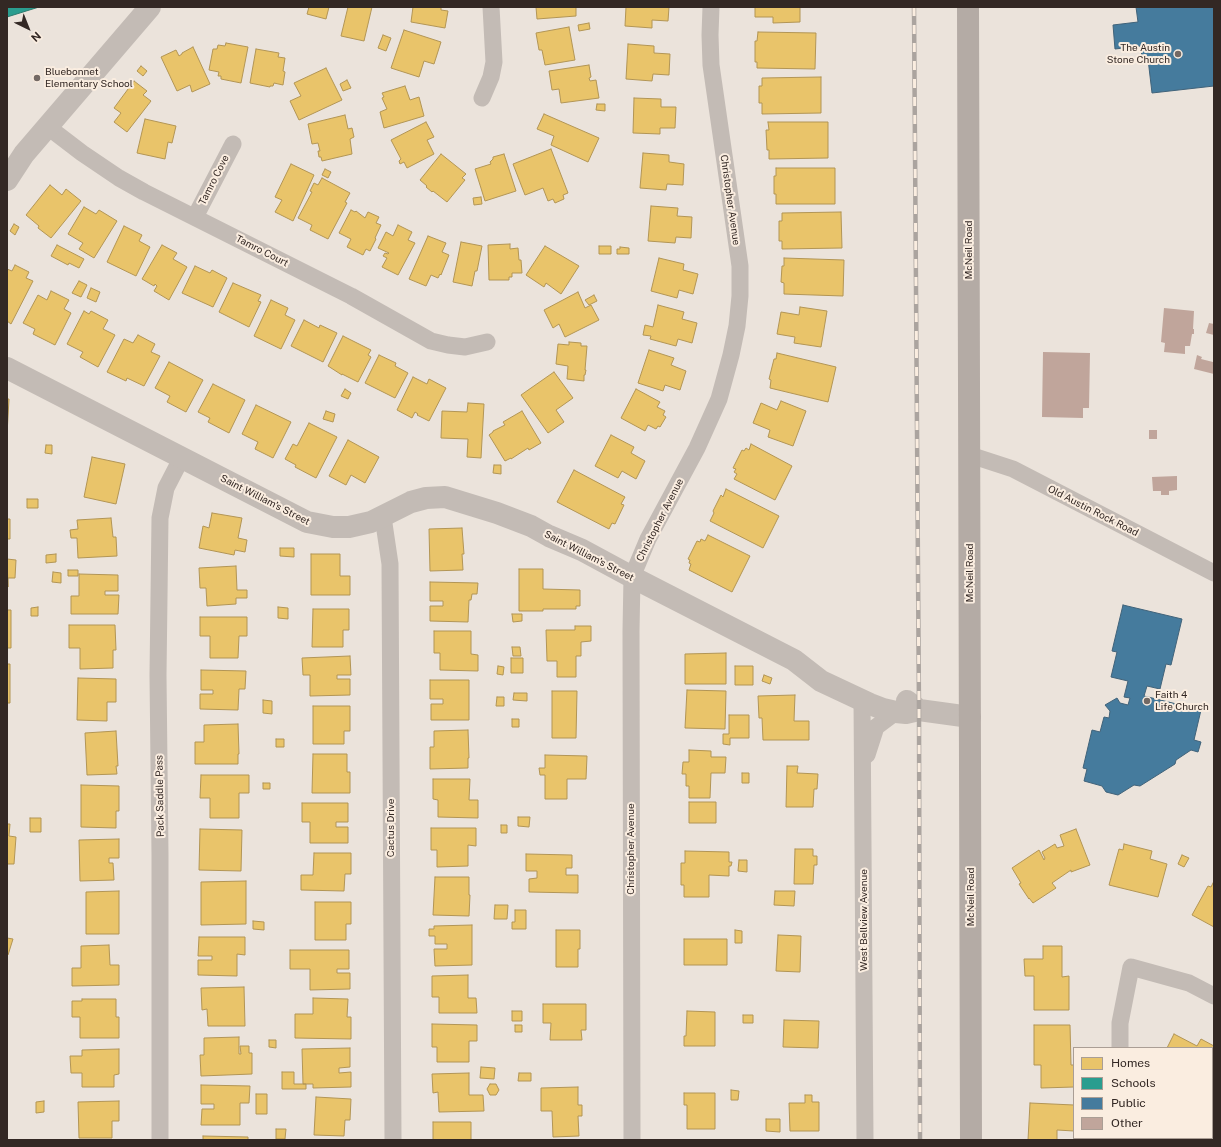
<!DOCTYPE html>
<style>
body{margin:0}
#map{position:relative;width:1221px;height:1147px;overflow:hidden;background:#ebe3db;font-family:"Public Sans",sans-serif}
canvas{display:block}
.frame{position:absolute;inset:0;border:8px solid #332824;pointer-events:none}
.legend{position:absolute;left:1073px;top:1047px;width:140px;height:92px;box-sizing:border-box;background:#faede0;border:1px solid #aa9e95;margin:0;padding:5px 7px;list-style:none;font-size:12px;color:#332824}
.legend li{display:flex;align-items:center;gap:8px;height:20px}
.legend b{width:20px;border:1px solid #aa9e95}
.north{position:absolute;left:8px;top:8px;width:40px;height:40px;-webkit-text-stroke:3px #faede0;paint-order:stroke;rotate:137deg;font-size:11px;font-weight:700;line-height:16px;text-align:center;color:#332824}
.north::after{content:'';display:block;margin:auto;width:14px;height:18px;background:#332824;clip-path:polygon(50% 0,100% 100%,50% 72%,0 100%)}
</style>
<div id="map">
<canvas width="1221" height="1147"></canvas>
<div class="frame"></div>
<ul class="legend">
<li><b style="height:11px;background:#e9c46a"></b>Homes</li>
<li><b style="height:11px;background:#2a9d8f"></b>Schools</li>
<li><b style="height:11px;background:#457b9d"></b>Public</li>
<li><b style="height:11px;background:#c0a59b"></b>Other</li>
</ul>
<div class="north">N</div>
</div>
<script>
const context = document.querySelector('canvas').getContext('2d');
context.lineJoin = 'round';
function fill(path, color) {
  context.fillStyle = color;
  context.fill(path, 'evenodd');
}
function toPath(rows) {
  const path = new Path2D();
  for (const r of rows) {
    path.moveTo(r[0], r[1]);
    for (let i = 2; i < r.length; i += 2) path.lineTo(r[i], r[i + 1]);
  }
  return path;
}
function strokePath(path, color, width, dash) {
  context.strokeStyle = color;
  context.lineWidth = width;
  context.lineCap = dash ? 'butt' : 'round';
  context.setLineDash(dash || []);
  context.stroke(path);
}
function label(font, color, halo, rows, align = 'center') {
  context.font = font + ' "Public Sans",sans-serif';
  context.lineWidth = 4;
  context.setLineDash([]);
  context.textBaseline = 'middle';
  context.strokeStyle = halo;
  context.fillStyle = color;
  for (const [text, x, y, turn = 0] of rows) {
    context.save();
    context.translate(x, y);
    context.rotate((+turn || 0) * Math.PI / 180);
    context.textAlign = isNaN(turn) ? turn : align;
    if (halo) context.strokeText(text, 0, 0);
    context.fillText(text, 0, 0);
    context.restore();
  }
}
const homes = toPath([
 [309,7,329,7,326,19,307,14,309,7],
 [348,7,372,7,364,41,341,36,348,7],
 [413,7,441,7,441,10,448,11,445,28,411,22,413,7],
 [536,7,576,7,576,16,537,19,536,7],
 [626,7,669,7,668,21,652,20,652,28,625,26,626,7],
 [755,7,800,7,800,22,773,23,773,17,755,17,755,7],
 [589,23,590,29,579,31,578,25,589,23],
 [569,27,575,60,545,65,542,50,539,50,536,33,569,27],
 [404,30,441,42,434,64,424,61,419,77,391,68,404,30],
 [758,32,816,33,815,69,757,68,757,62,755,62,755,41,757,41,758,32],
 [383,35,391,38,386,51,378,48,383,35],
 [226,43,248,47,241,83,221,79,221,76,218,76,219,72,209,70,213,49,217,49,218,45,225,46,226,43],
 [628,44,654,46,654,53,670,54,669,75,653,74,652,81,626,79,628,44],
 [193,47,210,84,192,92,190,85,177,91,161,57,176,50,179,56,182,54,182,53,193,47],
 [256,49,279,53,278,57,285,58,283,71,285,72,283,85,274,83,273,86,270,86,270,87,250,83,256,49],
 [589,65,591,77,589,78,590,81,596,80,599,98,561,103,559,89,552,90,549,71,589,65],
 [141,66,147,71,143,76,137,71,141,66],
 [326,68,342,100,299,120,290,101,301,96,294,83,326,68],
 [821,77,821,113,762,114,762,103,759,103,759,86,762,86,762,78,821,77],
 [347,80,351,88,343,91,340,84,347,80],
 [134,81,147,91,143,95,151,101,127,132,114,122,121,113,114,108,134,81],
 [405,86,410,100,419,97,424,116,384,128,380,112,387,109,382,98,384,97,382,93,405,86],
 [634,98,661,99,661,107,676,107,675,128,660,128,660,134,633,133,634,98],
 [597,104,605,104,605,111,596,110,597,104],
 [544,114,599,138,588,162,551,145,554,136,537,129,544,114],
 [345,115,348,129,352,128,354,137,350,139,352,154,322,161,321,157,319,157,318,151,320,151,318,143,312,144,308,124,345,115],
 [145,119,176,126,172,143,168,142,165,159,137,153,145,119],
 [426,122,434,137,427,140,434,154,407,168,404,162,400,164,399,161,401,159,391,140,426,122],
 [768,122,828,122,828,158,769,159,769,150,767,150,766,130,769,130,768,122],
 [551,149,568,193,563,195,564,199,555,203,553,199,548,201,543,188,525,195,513,164,551,149],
 [643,153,669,155,669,162,684,164,683,185,667,184,666,190,640,188,643,153],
 [441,154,466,174,462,178,465,180,447,202,433,191,432,192,426,187,427,186,420,180,441,154],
 [504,154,516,191,485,201,475,169,491,164,490,162,493,159,493,157,504,154],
 [291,164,314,175,293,221,275,212,282,200,275,197,291,164],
 [776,168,835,168,835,204,776,204,776,194,774,194,774,176,776,176,776,168],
 [325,169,331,172,328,178,322,175,325,169],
 [322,178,350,193,345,202,347,203,328,239,310,230,312,225,298,218,312,192,310,191,314,183,318,185,322,178],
 [50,185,62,195,66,189,81,201,51,238,38,228,39,226,26,215,50,185],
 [481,197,482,204,474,205,473,198,481,197],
 [651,206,678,208,677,216,692,217,691,238,676,237,675,243,648,241,651,206],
 [84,207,96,214,99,210,117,221,94,258,79,249,83,243,68,234,84,207],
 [351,210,355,212,356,211,365,218,368,212,379,217,376,223,381,225,375,238,376,239,370,251,366,249,363,255,347,247,351,239,339,233,351,210],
 [841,212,842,248,782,249,782,241,779,241,779,221,782,221,782,213,841,212],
 [14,224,19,227,15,235,10,231,14,224],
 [398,225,412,232,408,240,415,243,398,275,382,267,387,258,383,256,385,253,388,254,389,253,378,248,386,232,393,236,398,225],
 [124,226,142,235,139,241,150,247,136,276,107,262,124,226],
 [428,236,446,243,442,252,449,255,441,275,440,274,438,278,431,275,426,286,409,279,428,236],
 [461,242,482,246,477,271,475,271,472,286,453,282,461,242],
 [510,244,510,249,518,248,519,260,521,260,522,273,512,273,512,277,509,277,509,280,489,280,488,245,510,244],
 [57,245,84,259,79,268,69,263,68,265,51,256,57,245],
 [162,245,177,253,173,259,187,267,169,300,154,291,157,286,155,284,154,286,142,279,162,245],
 [545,246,579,266,561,294,546,283,544,287,526,275,545,246],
 [599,246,611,246,611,254,599,254,599,246],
 [620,247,629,248,629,254,617,254,617,249,620,249,620,247],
 [659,258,684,264,683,270,698,274,693,294,679,290,677,298,651,291,659,258],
 [784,258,844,260,843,296,784,294,784,283,781,282,782,266,784,266,784,258],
 [15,265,29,272,26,278,33,281,11,324,7,321,7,269,12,271,15,265],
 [195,266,210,273,212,270,227,278,213,307,182,293,195,266],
 [79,281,87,285,81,297,72,293,79,281],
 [233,283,261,295,258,301,261,302,249,327,219,312,233,283],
 [91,288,100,292,96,302,87,298,91,288],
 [51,291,69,300,64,309,71,313,55,345,33,334,35,329,23,323,38,295,47,300,51,291],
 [578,292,585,308,591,305,599,320,565,337,559,324,553,328,544,310,578,292],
 [594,295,597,301,589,305,585,300,594,295],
 [271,300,288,308,285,315,295,320,281,349,254,336,271,300],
 [658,305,684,312,682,319,697,323,692,343,678,339,676,346,650,339,651,336,643,335,645,325,653,327,658,305],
 [800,307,827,311,821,347,794,343,795,337,777,334,781,312,799,315,800,307],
 [84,311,89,314,91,311,108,320,103,329,115,335,98,367,80,357,83,352,67,344,84,311],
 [304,320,319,328,320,325,337,333,323,362,291,346,304,320],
 [138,335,155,344,151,352,160,356,144,386,127,378,126,381,107,372,124,339,133,343,138,335],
 [343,336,371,350,368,355,371,357,358,382,342,374,342,375,328,366,343,336],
 [569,342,581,343,581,346,587,346,585,370,586,370,585,375,584,375,584,381,567,379,568,366,556,364,558,344,569,345,569,342],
 [649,350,674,358,671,365,686,371,680,390,665,385,663,391,638,383,649,350],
 [777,353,836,367,828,402,770,388,771,380,769,379,774,359,776,359,777,353],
 [379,355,396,363,395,366,408,373,395,398,365,383,379,355],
 [169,362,203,380,186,412,167,402,170,396,155,388,169,362],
 [554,372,573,398,556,410,564,422,548,433,521,395,554,372],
 [413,377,427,384,429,379,446,388,429,421,417,415,418,414,415,412,412,418,397,410,413,377],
 [213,384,245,400,229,433,208,422,210,418,198,412,213,384],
 [345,389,351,393,348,399,341,396,345,389],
 [636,389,660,402,657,407,665,411,663,415,666,417,660,427,658,426,656,429,648,425,645,431,621,418,636,389],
 [7,399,9,399,7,434,7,399],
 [781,401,806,411,793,446,768,437,770,430,753,423,761,403,777,410,781,401],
 [468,403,484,404,481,458,467,457,468,439,441,438,442,411,467,412,468,403],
 [256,405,291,422,273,458,255,449,258,442,242,434,256,405],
 [326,411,335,414,333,422,323,419,326,411],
 [522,411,541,443,529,450,528,448,511,459,511,458,505,461,489,435,493,432,493,431,505,425,503,422,522,411],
 [309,423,337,437,316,478,295,467,296,465,285,459,293,444,297,446,309,423],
 [611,435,634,447,631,453,645,461,636,479,622,471,618,478,595,466,611,435],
 [348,440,379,457,365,483,351,475,346,485,329,476,348,440],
 [751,444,792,466,775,500,734,479,737,474,734,472,736,469,733,468,742,450,744,451,746,448,749,450,751,444],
 [46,445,52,445,52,454,45,453,46,445],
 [92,457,125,464,116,504,84,497,92,457],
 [494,465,501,465,501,474,493,473,494,465],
 [574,470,625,497,621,504,624,505,615,524,612,523,609,529,557,502,574,470],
 [726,489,779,516,763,548,710,521,714,513,713,511,721,495,723,497,726,489],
 [27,499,38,499,38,508,27,508,27,499],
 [212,513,242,518,238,538,247,540,245,552,235,550,234,555,199,548,203,526,209,528,212,513],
 [111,518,113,537,116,537,117,556,78,558,77,538,71,538,70,530,78,529,77,520,111,518],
 [7,519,10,519,10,539,7,539,7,519],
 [462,528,464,554,462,554,463,570,430,571,429,529,462,528],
 [708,535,750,556,732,592,689,570,691,564,689,563,690,560,688,559,697,541,700,542,701,539,705,541,708,535],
 [280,548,294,548,294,557,280,556,280,548],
 [56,554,56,562,46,563,46,555,56,554],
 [311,554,340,554,340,576,350,576,350,595,311,595,311,554],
 [7,559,16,560,15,578,8,578,8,587,7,559],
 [236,566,237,590,247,590,247,598,236,598,236,604,207,606,206,588,200,588,199,568,236,566],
 [519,569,543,569,543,589,580,590,580,606,576,606,576,609,543,609,543,611,519,611,519,569],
 [68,570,78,570,78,576,68,576,68,570],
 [53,572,61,573,61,583,52,582,53,572],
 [79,574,118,575,118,591,105,591,105,595,119,595,118,614,71,614,71,596,79,596,79,574],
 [430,582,478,583,477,594,472,594,471,600,469,600,468,622,430,621,430,606,443,606,443,601,430,601,430,582],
 [38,607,38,616,31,616,31,608,38,607],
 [278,607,288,608,288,619,278,618,278,607],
 [313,609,349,609,349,630,343,630,343,647,312,647,313,609],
 [7,610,11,610,11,648,7,648,7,610],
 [512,614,522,614,522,621,513,622,512,614],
 [200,617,247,617,247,636,239,636,238,658,210,658,210,636,200,636,200,617],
 [69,625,115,625,116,650,113,650,113,668,80,669,80,648,69,648,69,625],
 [575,626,591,626,591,641,581,642,581,656,576,656,576,677,557,677,557,661,547,661,546,630,575,630,575,626],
 [434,631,471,631,471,654,478,655,478,671,440,670,440,653,434,653,434,631],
 [512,647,520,647,521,656,513,656,512,647],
 [726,653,726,684,685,684,685,654,726,653],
 [350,656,351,675,337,675,337,679,350,679,350,695,310,696,310,675,303,675,302,658,350,656],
 [511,658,523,658,523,673,511,673,511,658],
 [7,664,10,664,10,703,7,703,7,664],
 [498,666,504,667,503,675,497,674,498,666],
 [735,666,753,666,753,685,735,685,735,666],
 [201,670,246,671,245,689,239,689,238,710,200,709,200,694,213,694,213,690,201,690,201,670],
 [764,675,772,678,770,684,762,681,764,675],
 [78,678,116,679,116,702,107,702,107,721,77,720,78,678],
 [430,680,469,680,469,720,431,720,431,704,443,704,443,699,430,699,430,680],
 [687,690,726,691,725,729,685,728,687,690],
 [552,691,577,691,576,738,552,738,552,691],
 [514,693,527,693,527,701,513,700,514,693],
 [795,695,794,721,809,721,809,740,763,740,762,718,759,718,758,696,795,695],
 [497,697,504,697,504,706,496,706,497,697],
 [263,700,272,701,272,714,263,713,263,700],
 [313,706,350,706,350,731,344,731,344,744,313,744,313,706],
 [729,715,749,715,749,738,730,738,730,745,723,744,723,734,729,734,729,715],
 [512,719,519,719,519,727,512,727,512,719],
 [238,724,239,754,238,754,238,764,195,764,195,742,204,742,204,725,238,724],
 [468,730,469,758,468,758,468,768,430,769,430,747,434,747,434,731,468,730],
 [116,731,118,766,116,766,117,774,87,775,85,733,116,731],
 [276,739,284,739,284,747,276,747,276,739],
 [689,750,711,751,711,757,726,757,725,773,711,773,710,798,689,798,689,786,686,786,686,774,682,774,683,762,689,762,689,750],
 [313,754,347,754,347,772,350,772,350,793,312,793,313,754],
 [545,755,587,756,586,779,567,779,567,799,545,799,545,775,540,775,539,768,545,768,545,755],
 [787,766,798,766,797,773,818,774,817,789,814,789,813,807,786,807,787,766],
 [742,773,749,773,749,783,742,783,742,773],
 [201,775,249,775,249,793,239,793,239,818,210,818,210,798,200,798,201,775],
 [433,779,470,779,469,800,478,800,478,818,438,817,438,800,433,799,433,779],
 [263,783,270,783,270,789,263,789,263,783],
 [81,785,119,786,119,811,116,811,116,828,81,827,81,785],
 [689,802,716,802,716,823,689,823,689,802],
 [302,803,348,803,348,822,336,822,336,827,348,827,348,843,310,843,310,822,302,822,302,803],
 [518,817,530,817,529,827,518,826,518,817],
 [30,818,41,818,41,832,30,832,30,818],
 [7,824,10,824,9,836,16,837,14,864,7,864,7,824],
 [501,825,507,825,507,833,501,833,501,825],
 [431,828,476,828,476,846,468,845,468,866,437,867,437,850,431,850,431,828],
 [200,829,242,830,241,871,199,870,200,829],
 [1076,829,1090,865,1071,872,1071,870,1052,883,1056,888,1033,903,1029,898,1029,899,1019,884,1021,883,1012,868,1039,850,1044,860,1045,858,1042,852,1055,844,1057,848,1064,846,1060,835,1076,829],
 [119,839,119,858,109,858,109,863,113,863,114,880,80,881,79,840,119,839],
 [1124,844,1152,851,1150,859,1167,864,1158,897,1109,885,1119,849,1123,850,1124,844],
 [795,849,813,849,813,856,817,856,817,865,814,865,813,884,794,884,795,849],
 [685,851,729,852,729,862,732,862,731,866,729,866,729,876,709,875,709,897,684,897,684,885,681,885,681,863,685,863,685,851],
 [314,853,351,853,351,874,345,874,344,891,301,890,301,875,313,875,314,853],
 [526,854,572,855,572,868,566,868,566,875,578,875,578,893,529,892,529,879,537,878,537,871,526,871,526,854],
 [1182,855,1189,858,1184,867,1178,864,1182,855],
 [739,860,747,860,747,872,738,871,739,860],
 [435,877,469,877,469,895,470,895,469,916,433,915,435,877],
 [246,881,246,924,201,925,201,882,246,881],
 [1214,881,1214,927,1192,915,1208,886,1211,887,1214,881],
 [119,891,119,934,86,934,86,892,119,891],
 [775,891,795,891,794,906,774,905,775,891],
 [315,902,351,902,351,924,346,924,346,940,315,940,315,902],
 [495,905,508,905,507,919,494,919,495,905],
 [515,910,526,910,526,929,512,929,512,922,515,922,515,910],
 [253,921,264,922,264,930,253,929,253,921],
 [472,925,472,965,435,966,434,949,447,949,447,944,435,944,435,936,429,936,429,929,434,929,434,926,472,925],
 [556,930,580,930,580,949,578,949,578,967,556,967,556,930],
 [735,930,742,931,742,943,735,943,735,930],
 [778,935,801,936,800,972,776,971,778,935],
 [199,937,245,937,245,955,237,954,237,976,198,975,198,960,212,960,212,956,198,956,199,937],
 [7,938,13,939,8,955,7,955,7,938],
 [684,939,727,939,727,965,684,965,684,939],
 [109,945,110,965,119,965,119,985,72,986,72,968,81,968,81,946,109,945],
 [1043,946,1062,946,1062,977,1069,976,1069,1010,1034,1010,1034,976,1025,976,1024,959,1043,959,1043,946],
 [290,950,349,950,349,969,337,969,337,973,350,973,350,989,310,990,310,969,290,969,290,950],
 [468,975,468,998,476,998,477,1013,439,1013,439,997,432,997,432,976,468,975],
 [244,987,245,1026,208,1026,207,1009,202,1010,201,988,244,987],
 [313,998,348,999,347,1017,351,1017,351,1039,295,1038,295,1014,313,1014,313,998],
 [82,999,116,999,116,1017,119,1017,119,1038,80,1038,80,1017,72,1017,72,1001,82,1001,82,999],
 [543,1004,586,1004,586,1030,581,1030,582,1040,550,1040,551,1023,543,1023,543,1004],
 [512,1011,522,1011,522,1021,512,1021,512,1011],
 [687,1011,715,1012,715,1046,684,1046,684,1036,686,1036,687,1011],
 [743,1015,753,1015,753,1023,743,1023,743,1015],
 [784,1020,819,1021,818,1048,783,1047,784,1020],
 [432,1024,477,1025,477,1041,469,1041,469,1062,437,1062,437,1047,432,1047,432,1024],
 [515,1025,522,1025,522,1032,515,1032,515,1025],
 [1034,1025,1070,1025,1071,1065,1074,1065,1074,1087,1041,1088,1041,1065,1034,1065,1034,1025],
 [1174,1034,1197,1046,1201,1039,1214,1046,1214,1083,1212,1082,1212,1048,1167,1048,1174,1034],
 [239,1037,239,1054,241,1054,240,1046,249,1046,249,1053,252,1053,252,1074,201,1076,200,1055,204,1055,204,1038,239,1037],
 [269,1040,276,1040,276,1048,269,1047,269,1040],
 [350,1048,350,1067,339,1068,339,1073,351,1072,351,1087,313,1088,313,1084,303,1084,302,1049,350,1048],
 [119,1049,119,1074,114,1075,114,1087,82,1087,82,1073,71,1073,70,1056,82,1056,82,1050,119,1049],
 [481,1067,495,1068,494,1079,480,1078,481,1067],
 [282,1072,294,1072,294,1084,306,1084,306,1089,282,1089,282,1072],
 [469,1073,469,1095,483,1095,484,1111,439,1112,438,1092,433,1093,432,1074,469,1073],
 [519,1073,531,1073,531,1081,518,1081,519,1073],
 [490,1084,496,1084,499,1090,496,1095,490,1095,487,1089,490,1084],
 [201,1085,250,1086,249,1103,240,1103,240,1125,201,1125,202,1109,214,1109,214,1104,201,1104,201,1085],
 [578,1087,578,1105,582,1105,582,1116,578,1116,579,1136,553,1137,552,1111,541,1111,541,1088,578,1087],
 [731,1090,739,1091,738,1100,731,1100,731,1090],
 [684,1093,715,1093,715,1129,687,1129,687,1105,684,1105,684,1093],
 [256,1094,267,1094,267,1114,256,1114,256,1094],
 [805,1095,812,1095,812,1102,819,1102,819,1131,790,1131,789,1103,805,1103,805,1095],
 [316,1097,351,1099,350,1120,345,1120,344,1136,314,1135,316,1097],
 [44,1101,44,1112,36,1113,36,1102,44,1101],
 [119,1101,119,1121,112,1121,112,1138,79,1138,78,1102,119,1101],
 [1030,1103,1074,1105,1074,1131,1057,1130,1057,1140,1028,1140,1030,1103],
 [766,1119,780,1119,780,1132,766,1131,766,1119],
 [433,1122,471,1122,471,1140,433,1140,433,1122],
 [276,1129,286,1129,285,1139,276,1139,276,1129],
 [203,1136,248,1137,248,1140,203,1140,203,1136]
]);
fill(homes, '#e9c46a');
strokePath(homes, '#b29555', 1);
const schools = toPath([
 [7,7,39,7,7,17,7,7]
]);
fill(schools, '#2a9d8f');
strokePath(schools, '#2d7a6f', 1);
const public = toPath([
 [1136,7,1214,7,1214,86,1152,93,1148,59,1142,60,1141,46,1115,49,1113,25,1138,22,1136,7],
 [1123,605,1182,619,1171,665,1166,664,1160,689,1147,686,1144,696,1201,710,1194,740,1201,742,1198,752,1191,750,1176,760,1175,764,1140,786,1134,785,1118,795,1106,792,1102,786,1084,781,1087,769,1083,768,1092,730,1100,732,1104,717,1109,718,1110,711,1105,705,1117,698,1120,703,1128,705,1130,698,1124,697,1128,681,1111,677,1117,652,1112,651,1123,605]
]);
fill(public, '#457b9d');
strokePath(public, '#406279', 1);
fill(toPath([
 [1164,308,1194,311,1193,329,1194,329,1194,334,1192,334,1190,346,1185,346,1185,354,1164,352,1165,343,1161,342],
 [1209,323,1214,324,1214,335,1206,333],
 [1043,352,1090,353,1089,408,1083,408,1083,418,1042,417],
 [1197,355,1202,357,1201,359,1213,362,1214,374,1194,369],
 [1149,430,1157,430,1157,439,1149,439],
 [1177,476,1177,490,1169,491,1169,495,1161,495,1161,491,1153,491,1152,477]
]), '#c0a59b');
strokePath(toPath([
 [482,98,491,77,494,62,491,7],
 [48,127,82,153,119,178,144,192,351,296,431,341,448,345,465,347,487,342],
 [195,217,233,144],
 [970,455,1013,469,1214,573],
 [383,517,390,564,393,1140],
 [862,700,865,1140],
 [867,755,876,727,896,712],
 [1120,1048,1120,1023,1131,967,1189,983,1214,996],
 [160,1140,160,855,158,675,160,518,166,488,182,457],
 [632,1140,631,631,632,577,648,539,697,448,719,399,731,355,737,326,740,296,740,266,711,65,710,35,711,7],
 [1118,1140,1118,1138]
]), '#c3bbb5', 17);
strokePath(toPath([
 [7,180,24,154,150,7],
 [7,368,307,522,333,527,349,527,371,522,411,502,426,498,445,497,497,513,531,526,549,536,582,550,632,577,794,660,821,681,870,704,883,709,896,712,906,713,919,710],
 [907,701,919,710,970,717]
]), '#c3bbb5', 22);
strokePath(toPath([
 [968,7,971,1140]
]), '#b4aba5', 22);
const rail = toPath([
 [914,7,919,710,920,1140]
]);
strokePath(rail, '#aba49f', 4.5);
strokePath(rail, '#faede0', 3, [9]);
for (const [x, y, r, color] of [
 [1178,54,4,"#736964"],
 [37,78,4,"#736964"],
 [1147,701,4,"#736964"]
]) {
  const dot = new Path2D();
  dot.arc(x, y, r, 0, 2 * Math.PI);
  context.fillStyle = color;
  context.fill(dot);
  strokePath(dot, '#faede0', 1.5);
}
label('10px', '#332824', '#faede0', [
 ["The Austin",1170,48,"right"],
 ["Stone Church",1170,60,"right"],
 ["Bluebonnet",45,72],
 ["Elementary School",45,84],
 ["Faith 4",1155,695],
 ["Life Church",1155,707]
], 'left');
label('10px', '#332824', '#faede0', [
 ["Tamro Cove",214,180,-63],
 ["Christopher Avenue",730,200,82],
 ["McNeil Road",969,250,-90],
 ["Tamro Court",262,251,27],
 ["Saint William's Street",265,500,27],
 ["Old Austin Rock Road",1093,511,27],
 ["Christopher Avenue",660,520,-63],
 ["Saint William's Street",589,556,27],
 ["McNeil Road",970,573,-90],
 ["Pack Saddle Pass",160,796,-91],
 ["Cactus Drive",391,828,-90],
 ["Christopher Avenue",631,849,-90],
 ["McNeil Road",971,897,-90],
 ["West Bellview Avenue",864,920,-90]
]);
</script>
